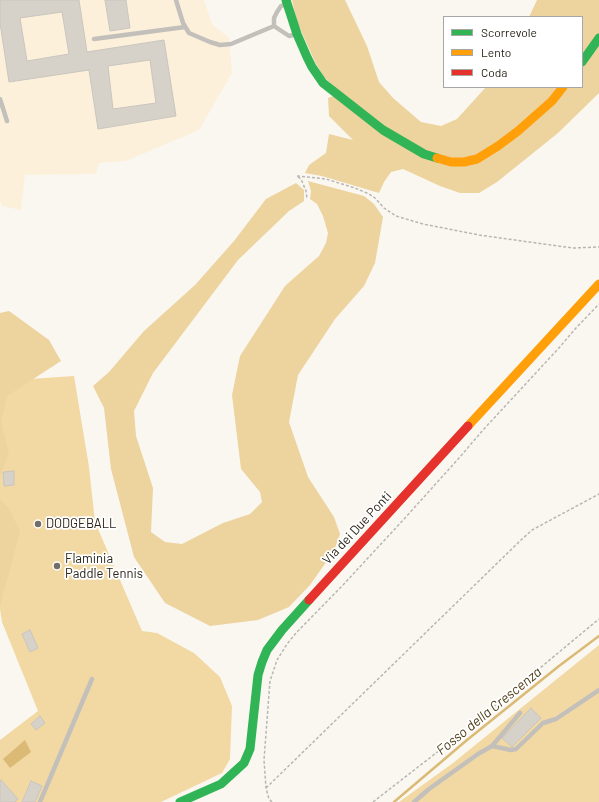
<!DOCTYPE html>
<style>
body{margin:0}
#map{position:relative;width:599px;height:802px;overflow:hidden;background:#faf7f1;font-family:Barlow,sans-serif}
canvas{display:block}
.legend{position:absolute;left:443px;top:16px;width:140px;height:72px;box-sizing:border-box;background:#fff;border:1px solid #a9a7a3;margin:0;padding:5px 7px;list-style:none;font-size:12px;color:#292419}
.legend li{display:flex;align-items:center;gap:8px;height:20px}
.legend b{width:20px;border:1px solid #a9a7a3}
</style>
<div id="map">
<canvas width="599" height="802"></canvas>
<ul class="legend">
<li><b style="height:5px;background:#30b455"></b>Scorrevole</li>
<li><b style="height:5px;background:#ff9f0a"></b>Lento</li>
<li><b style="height:5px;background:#e5322d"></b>Coda</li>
</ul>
</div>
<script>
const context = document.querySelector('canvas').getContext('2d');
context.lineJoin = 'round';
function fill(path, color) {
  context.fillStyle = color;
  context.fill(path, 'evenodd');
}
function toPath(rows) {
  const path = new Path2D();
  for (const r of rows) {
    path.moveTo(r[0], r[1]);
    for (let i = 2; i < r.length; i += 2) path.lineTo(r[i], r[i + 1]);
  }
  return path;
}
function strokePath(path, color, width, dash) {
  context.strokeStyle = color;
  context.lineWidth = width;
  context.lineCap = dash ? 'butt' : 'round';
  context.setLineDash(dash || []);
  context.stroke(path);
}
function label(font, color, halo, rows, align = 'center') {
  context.font = font + ' Barlow,sans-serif';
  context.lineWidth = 3.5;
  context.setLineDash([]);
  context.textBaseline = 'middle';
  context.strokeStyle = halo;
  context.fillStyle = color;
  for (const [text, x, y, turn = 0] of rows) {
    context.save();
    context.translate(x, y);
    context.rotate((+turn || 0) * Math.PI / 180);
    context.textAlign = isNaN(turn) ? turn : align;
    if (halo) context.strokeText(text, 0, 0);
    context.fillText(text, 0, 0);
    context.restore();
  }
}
fill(toPath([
 [0,0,204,0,212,24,229,38,232,73,199,130,126,161,99,163,96,174,25,175,21,210,2,206,0,201]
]), '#fcf0da');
fill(toPath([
 [74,376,89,467,95,522,142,631,157,633,194,653,220,677,232,706,230,759,222,773,161,802,0,802,0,740,38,711,2,622,0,609,0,381],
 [599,645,599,802,399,802,453,763]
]), '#f2d8a2');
fill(toPath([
 [292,0,345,0,367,46,379,82,393,98,421,122,441,126,457,119,486,87,582,87,582,17,529,17,537,0,599,0,599,93,558,133,497,182,479,193,460,193,440,186,403,169,391,172,384,182,379,193,322,176,305,173,309,165,326,153,329,134,353,140,329,116,328,98,341,93,324,77,316,64,297,22],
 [308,181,364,196,374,204,383,217,375,263,364,286,335,319,298,375,289,422,308,477,334,517,340,534,334,551,310,585,289,607,258,620,210,626,165,603,134,557,111,469,104,408,93,386,109,372,144,331,195,285,234,241,266,199,296,183,304,190,304,201,289,211,238,260,153,373,134,411,136,436,153,488,151,532,165,542,182,544,223,523,250,514,262,502,260,492,241,469,232,395,240,356,285,286,319,256,326,243,328,233,323,216,317,204,310,199,311,191],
 [9,311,49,340,61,361,7,396,1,421,9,454,0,475,0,313],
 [0,500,8,507,20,531,0,606]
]), '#edd39d');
fill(toPath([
 [25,740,31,752,10,768,3,759]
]), '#daba75');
strokePath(toPath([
 [394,802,467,740,559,666,599,636]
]), '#daba75', 2.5);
const building = toPath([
 [0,0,79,0,87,52,164,40,176,116,98,129,89,70,9,82,0,23,0,0],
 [62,12,69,54,27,61,20,18,62,12],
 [150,60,156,103,113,109,108,66,150,60],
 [105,0,126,0,130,28,110,31,105,0],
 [14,471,14,485,4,486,3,472,14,471],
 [30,630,38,648,30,652,22,634,30,630],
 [531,708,541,718,512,747,502,738,531,708],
 [40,716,45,723,36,730,31,724,40,716],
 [1,780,18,799,15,802,0,802,0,781,1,780],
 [31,781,42,786,35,802,22,802,31,781]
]);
fill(building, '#d6d2ca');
strokePath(building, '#cac6be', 1);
strokePath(toPath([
 [297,176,326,179,355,188,369,194,375,198,384,208,396,216,423,224,479,235,529,242,573,248,599,247],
 [298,177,301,179,306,191,307,199],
 [266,788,521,540,532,530,599,494],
 [272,802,269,799,266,788,264,760,270,681,277,660,287,644,296,633,343,585,405,518,459,458,483,430,558,349,576,328,599,304],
 [373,802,467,729,570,643,599,619]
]), '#b9b6b2', 1.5, [3, 2]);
strokePath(toPath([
 [176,0,183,23,189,33,210,42,220,45,231,44,274,26],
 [286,4,281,6,277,12,274,18,274,26,289,36,297,34],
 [94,39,185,27],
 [0,99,7,121],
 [492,746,511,750,516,749,543,723,556,719,599,690],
 [40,802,92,679],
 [414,802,429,789,478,754,492,746,520,713]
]), '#c3c0bb', 4.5);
strokePath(toPath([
 [286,0,297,34,307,57,312,67,323,83,383,130,424,154,437,158],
 [582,62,599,38],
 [180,802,221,784,244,763,250,749,258,675,262,662,267,650,282,630,309,600]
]), '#30b455', 9);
strokePath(toPath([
 [437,158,451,162,464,162,477,159,498,146,518,131,552,101,563,87],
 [468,426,599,284]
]), '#ff9f0a', 9);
strokePath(toPath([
 [309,600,468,426]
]), '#e5322d', 9);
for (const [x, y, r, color] of [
 [38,524,4,"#726e65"],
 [57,566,4,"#726e65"]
]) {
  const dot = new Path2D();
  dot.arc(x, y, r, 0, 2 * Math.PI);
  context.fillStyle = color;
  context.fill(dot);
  strokePath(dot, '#fff', 1.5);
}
label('13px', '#292419', '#fff', [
 ["DODGEBALL",46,524],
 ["Flaminia",65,559],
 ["Paddle Tennis",65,574]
], 'left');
label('13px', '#292419', '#fff', [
 ["Via dei Due Ponti",357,528,-47]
]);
label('italic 14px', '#4e3b13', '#fff', [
 ["Fosso della Crescenza",489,711,-39]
]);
</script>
